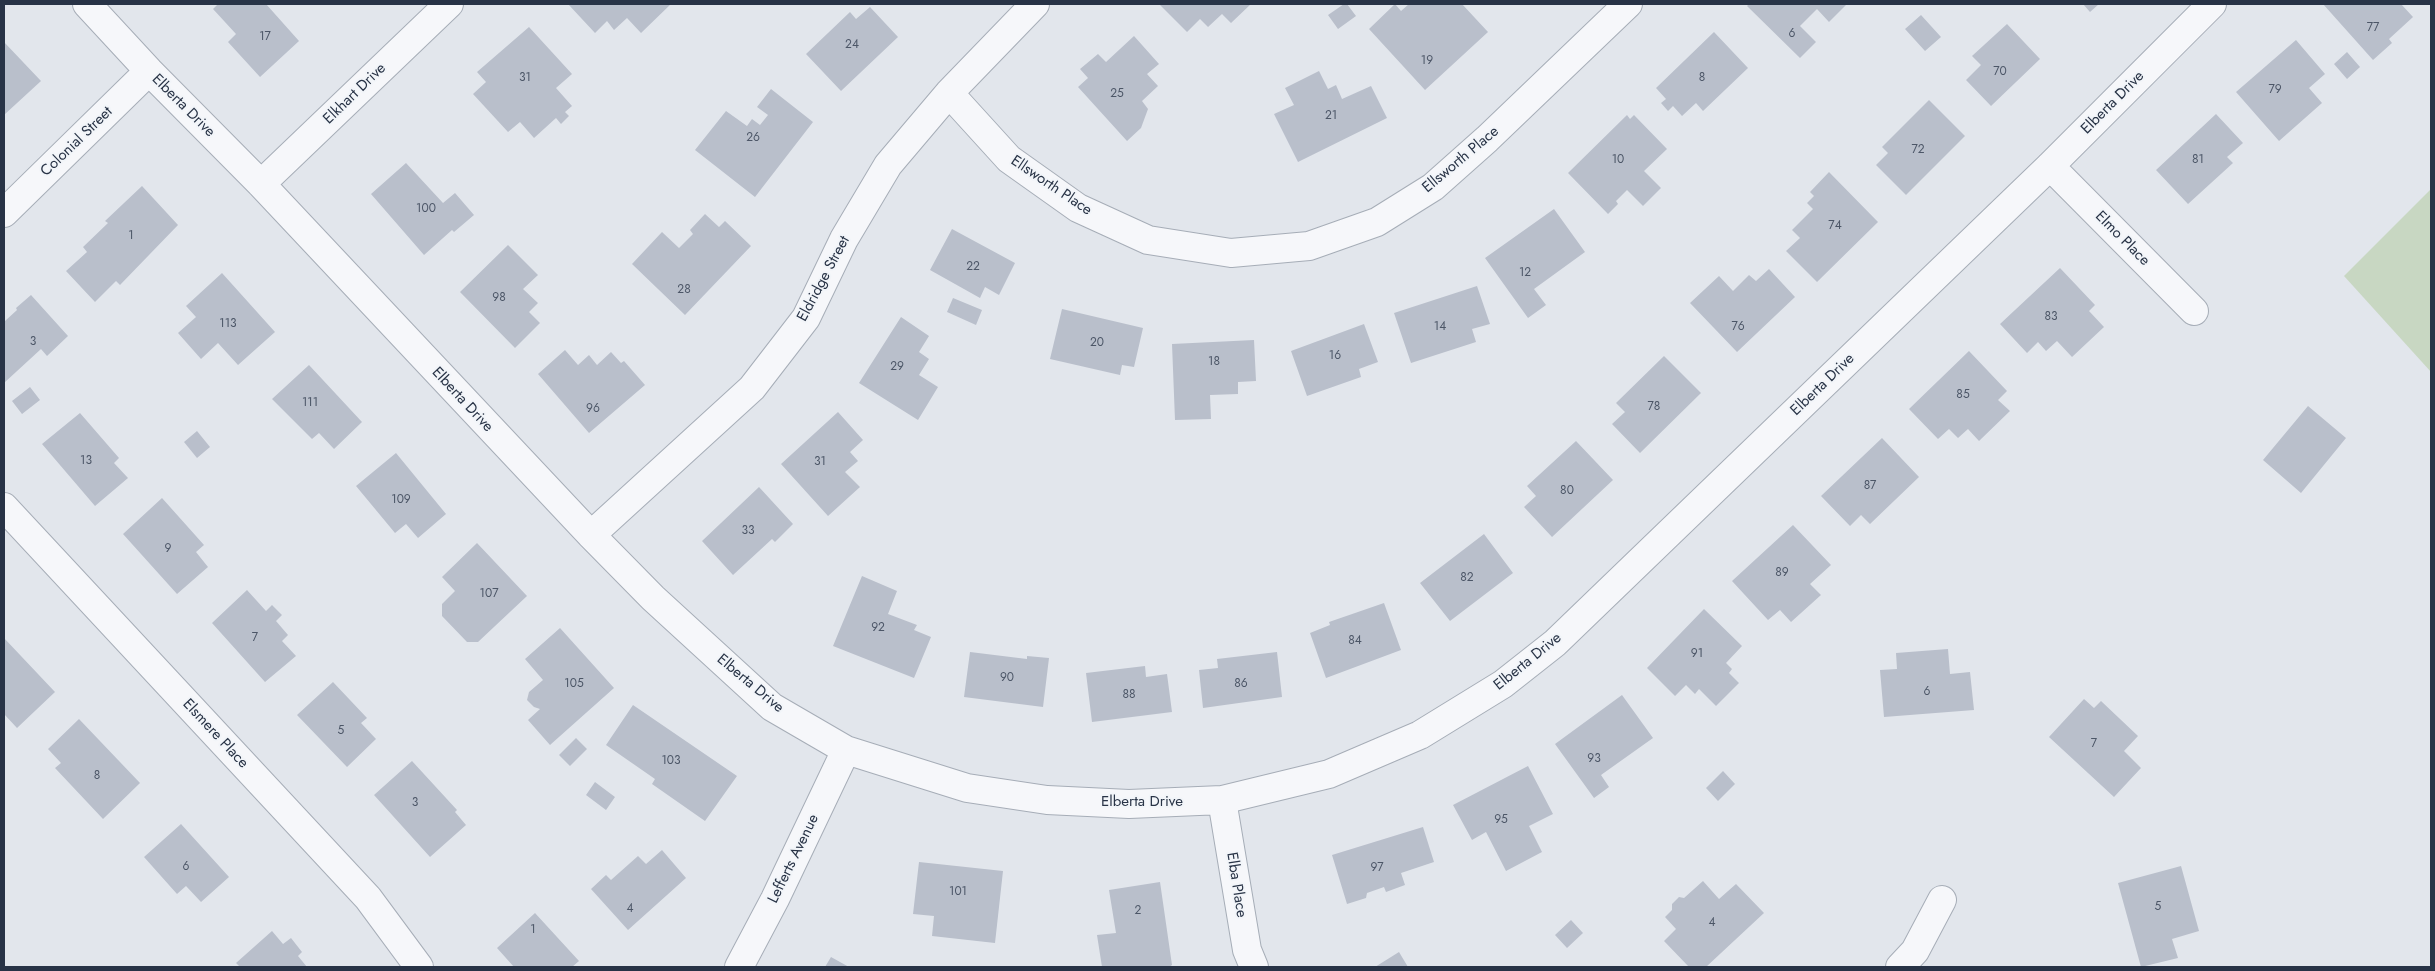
<!DOCTYPE html>
<style>
body{margin:0}
#map{position:relative;width:2435px;height:971px;overflow:hidden;background:#e2e6ec;font-family:Jost,sans-serif}
canvas{display:block}
.frame{position:absolute;inset:0;border:5px solid #283346;pointer-events:none}
</style>
<div id="map">
<canvas width="2435" height="971"></canvas>
<div class="frame"></div>
</div>
<script>
const context = document.querySelector('canvas').getContext('2d');
context.lineJoin = 'round';
function fill(path, color) {
  context.fillStyle = color;
  context.fill(path, 'evenodd');
}
function toPath(rows) {
  const path = new Path2D();
  for (const r of rows) {
    path.moveTo(r[0], r[1]);
    for (let i = 2; i < r.length; i += 2) path.lineTo(r[i], r[i + 1]);
  }
  return path;
}
function strokePath(path, color, width, dash) {
  context.strokeStyle = color;
  context.lineWidth = width;
  context.lineCap = dash ? 'butt' : 'round';
  context.setLineDash(dash || []);
  context.stroke(path);
}
function label(font, color, halo, rows, align = 'center') {
  context.font = font + ' Jost,sans-serif';
  context.lineWidth = 4;
  context.setLineDash([]);
  context.textBaseline = 'middle';
  context.strokeStyle = halo;
  context.fillStyle = color;
  for (const [text, x, y, turn = 0] of rows) {
    context.save();
    context.translate(x, y);
    context.rotate((+turn || 0) * Math.PI / 180);
    context.textAlign = isNaN(turn) ? turn : align;
    if (halo) context.strokeText(text, 0, 0);
    context.fillText(text, 0, 0);
    context.restore();
  }
}
fill(toPath([
 [2431,189,2431,372,2344,276]
]), '#c8d7c2');
fill(toPath([
 [218,4,266,4,299,41,260,77,228,42,236,34,213,9],
 [568,4,671,4,641,33,627,18,614,30,607,21,595,33],
 [1161,4,1251,4,1231,23,1222,14,1208,27,1200,19,1187,32,1160,5],
 [1344,4,1347,4,1356,16,1338,29,1328,15],
 [1395,4,1401,11,1409,4,1462,4,1488,32,1425,90,1369,29],
 [1749,4,1847,4,1829,22,1817,9,1800,26,1816,42,1800,58,1747,6],
 [2083,4,2099,4,2090,12],
 [2323,4,2401,4,2413,17,2389,39,2392,43,2373,60],
 [870,7,898,37,841,91,806,54,850,12,856,19],
 [1921,15,1941,37,1925,51,1905,29],
 [2007,24,2040,59,1991,106,1966,80,1981,65,1972,56],
 [529,27,572,74,556,88,572,106,565,112,569,116,561,124,556,118,534,138,520,122,508,132,473,94,486,82,477,72],
 [1714,32,1748,68,1703,111,1696,103,1682,116,1673,106,1668,111,1661,103,1666,99,1656,88],
 [1134,36,1159,64,1147,74,1158,86,1142,101,1148,109,1141,128,1127,141,1078,87,1088,78,1080,69,1098,54,1106,62],
 [2296,40,2325,74,2309,88,2322,103,2279,141,2236,92],
 [4,42,41,81,4,115],
 [2347,52,2360,67,2347,79,2334,64],
 [1319,71,1328,89,1336,85,1342,99,1371,86,1387,118,1298,162,1274,114,1294,105,1285,88],
 [771,89,813,122,755,197,695,150,726,111,747,126,752,119,760,125,768,115,757,107],
 [1929,100,1965,136,1906,195,1876,165,1888,153,1882,147],
 [2216,114,2243,143,2227,157,2233,163,2188,204,2156,170],
 [1627,115,1630,119,1634,115,1667,149,1644,171,1661,188,1643,206,1627,190,1616,201,1618,204,1608,214,1568,173],
 [406,163,443,203,455,193,474,215,454,232,452,230,424,255,371,194],
 [1829,172,1878,222,1817,282,1786,251,1800,238,1792,230,1813,209,1807,203,1814,196,1810,192],
 [142,186,178,225,120,285,116,281,95,302,66,271,87,252,83,247,108,223,105,221],
 [1554,209,1585,252,1534,289,1546,305,1528,318,1485,258],
 [705,214,719,227,725,221,751,246,685,315,632,264,662,232,679,248,693,234,690,230],
 [952,229,1015,263,999,295,985,287,980,298,930,270],
 [508,245,538,275,523,289,538,303,529,312,540,323,515,348,460,292],
 [2060,268,2095,305,2089,311,2104,327,2072,357,2057,341,2046,351,2038,342,2027,353,2000,324],
 [1769,269,1795,297,1737,352,1690,303,1719,276,1733,291,1749,275,1756,281],
 [222,273,275,332,238,365,218,343,201,359,178,333,196,317,186,306],
 [1477,286,1490,324,1472,329,1476,342,1411,363,1394,313],
 [31,295,68,336,47,356,41,349,4,383,4,320,5,321,17,310,16,308],
 [953,298,982,310,976,325,947,312],
 [1062,309,1143,328,1134,367,1122,365,1120,375,1050,359],
 [901,317,929,336,919,352,929,359,919,375,938,387,918,420,859,383],
 [1364,324,1378,362,1359,369,1361,377,1307,396,1291,351],
 [1254,340,1256,381,1238,382,1238,394,1210,395,1211,419,1175,420,1172,344],
 [565,350,578,365,589,355,597,365,611,352,621,363,624,361,645,385,589,433,538,374],
 [1969,351,2007,391,1998,400,2010,411,1979,441,1968,429,1958,438,1949,429,1938,439,1909,409],
 [1664,356,1701,393,1640,453,1612,424,1625,412,1616,403],
 [309,365,362,422,334,449,319,433,312,439,272,399],
 [30,387,40,400,22,414,12,401],
 [2308,406,2346,438,2301,493,2263,460],
 [838,412,863,440,850,452,858,461,845,472,860,487,828,516,781,464],
 [80,413,119,458,114,463,128,478,95,506,42,444],
 [197,431,210,447,197,458,184,442],
 [1882,438,1919,477,1870,524,1861,515,1850,526,1821,496],
 [1576,441,1613,480,1552,537,1524,507,1536,496,1527,486],
 [396,453,446,514,418,538,406,524,395,533,356,486],
 [759,487,793,524,775,542,772,539,733,575,702,541],
 [162,498,204,545,196,552,208,567,177,594,123,534],
 [1793,525,1831,565,1810,584,1821,595,1791,622,1780,610,1768,620,1732,581],
 [1484,534,1513,573,1450,621,1420,583],
 [477,543,527,596,478,642,467,642,442,616,442,604,455,591,442,577],
 [862,576,897,591,888,614,917,625,914,630,931,637,914,678,833,646],
 [247,590,266,611,272,605,282,615,276,621,288,635,282,641,296,656,265,682,212,623],
 [1384,603,1401,650,1326,678,1310,633,1330,625,1329,622],
 [1704,609,1742,646,1726,663,1732,669,1729,673,1739,683,1716,706,1699,689,1695,694,1686,685,1675,696,1647,668],
 [560,628,614,688,550,745,528,720,540,709,534,707,527,700,529,692,543,680,525,659],
 [4,638,55,692,17,728,4,714],
 [1948,649,1950,674,1970,672,1974,710,1884,717,1880,670,1897,669,1896,653],
 [970,652,1027,659,1027,656,1049,658,1043,707,964,697],
 [1277,652,1282,697,1203,708,1199,670,1218,668,1217,659],
 [1145,666,1146,677,1167,674,1172,712,1092,722,1086,673],
 [333,682,367,718,361,723,376,739,347,767,297,715],
 [1622,695,1653,738,1601,775,1609,787,1594,798,1555,744],
 [2084,699,2094,708,2101,701,2138,736,2124,751,2141,768,2114,797,2049,737],
 [633,705,737,776,705,821,652,784,655,779,606,745],
 [79,719,140,783,103,819,55,768,61,763,48,749],
 [576,738,587,749,570,766,559,755],
 [412,761,457,810,455,812,466,825,430,857,374,795],
 [1528,766,1553,814,1529,826,1542,852,1506,871,1486,832,1472,840,1453,805],
 [1723,771,1735,784,1718,801,1706,788],
 [595,782,615,797,606,810,586,795],
 [181,824,229,877,201,902,186,886,177,894,144,857],
 [1423,827,1434,862,1401,873,1405,885,1386,892,1384,887,1367,893,1366,898,1347,904,1332,855],
 [662,850,686,878,628,930,591,889,606,875,611,880,638,856,646,864],
 [919,862,1003,871,995,943,932,936,934,916,913,914],
 [2181,866,2199,931,2172,939,2178,958,2141,967,2118,883],
 [1703,881,1719,899,1736,884,1764,913,1706,967,1689,967,1664,941,1676,929,1665,917,1672,910,1672,904,1679,897,1684,898],
 [1160,882,1172,965,1169,967,1102,967,1097,935,1116,933,1109,890],
 [535,913,579,961,572,967,514,967,497,948],
 [1571,920,1583,933,1567,948,1555,935],
 [272,931,283,944,291,938,302,952,298,956,307,967,240,967,236,963],
 [1399,952,1408,967,1375,967],
 [831,957,849,967,825,967]
]), '#b9bfcb');
const minor = toPath([
 [87,4,149,71,261,184,591,535,653,598,772,707,846,750,967,788,1047,800,1129,804,1222,800,1329,774,1420,735,1503,684,1555,643,2050,166,2212,4],
 [949,93,1009,159,1078,208,1148,240,1231,253,1309,246,1377,222,1433,187,1487,139,1628,4],
 [2050,166,2194,311],
 [261,184,449,4],
 [4,213,149,71],
 [4,507,368,898,419,967],
 [591,535,752,388,806,318,844,239,888,165,949,93,1035,4],
 [1222,800,1247,950,1254,967],
 [739,967,775,899,846,750],
 [1900,967,1915,951,1942,900]
]);
strokePath(minor, '#a6adb7', 30);
strokePath(minor, '#f6f7fa', 28);
label('12px', '#4c5667', null, [
 ["77",2373,28],
 ["6",1792,34],
 ["17",265,37],
 ["24",852,45],
 ["19",1427,61],
 ["70",2000,72],
 ["31",525,78],
 ["8",1702,78],
 ["79",2275,90],
 ["25",1117,94],
 ["21",1331,116],
 ["26",753,138],
 ["72",1918,150],
 ["10",1618,160],
 ["81",2198,160],
 ["100",426,209],
 ["74",1835,226],
 ["1",131,236],
 ["22",973,267],
 ["12",1525,273],
 ["28",684,290],
 ["98",499,298],
 ["83",2051,317],
 ["113",228,324],
 ["14",1440,327],
 ["76",1738,327],
 ["3",33,342],
 ["20",1097,343],
 ["16",1335,356],
 ["18",1214,362],
 ["29",897,367],
 ["85",1963,395],
 ["111",310,403],
 ["78",1654,407],
 ["96",593,409],
 ["13",86,461],
 ["31",820,462],
 ["87",1870,486],
 ["80",1567,491],
 ["109",401,500],
 ["33",748,531],
 ["9",168,549],
 ["89",1782,573],
 ["82",1467,578],
 ["107",489,594],
 ["92",878,628],
 ["7",255,638],
 ["84",1355,641],
 ["91",1697,654],
 ["90",1007,678],
 ["105",574,684],
 ["86",1241,684],
 ["6",1927,692],
 ["88",1129,695],
 ["5",341,731],
 ["7",2094,744],
 ["93",1594,759],
 ["103",671,761],
 ["8",97,776],
 ["3",415,803],
 ["95",1501,820],
 ["6",186,867],
 ["97",1377,868],
 ["101",958,892],
 ["5",2158,907],
 ["4",630,909],
 ["2",1138,911],
 ["4",1712,923],
 ["1",533,930]
]);
label('15px', '#283346', '#f2f5f9', [
 ["Elkhart Drive",355,94,-44],
 ["Elberta Drive",2113,103,-45],
 ["Elberta Drive",183,106,45],
 ["Colonial Street",77,142,-44],
 ["Ellsworth Place",1461,160,-40],
 ["Ellsworth Place",1051,186,34],
 ["Elmo Place",2122,239,45],
 ["Eldridge Street",824,279,-62],
 ["Elberta Drive",1823,385,-44],
 ["Elberta Drive",462,400,47],
 ["Elberta Drive",1528,662,-39],
 ["Elberta Drive",750,684,40],
 ["Elsmere Place",215,734,47],
 ["Elberta Drive",1142,802],
 ["Lefferts Avenue",794,859,-64],
 ["Elba Place",1236,885,81]
]);
</script>
